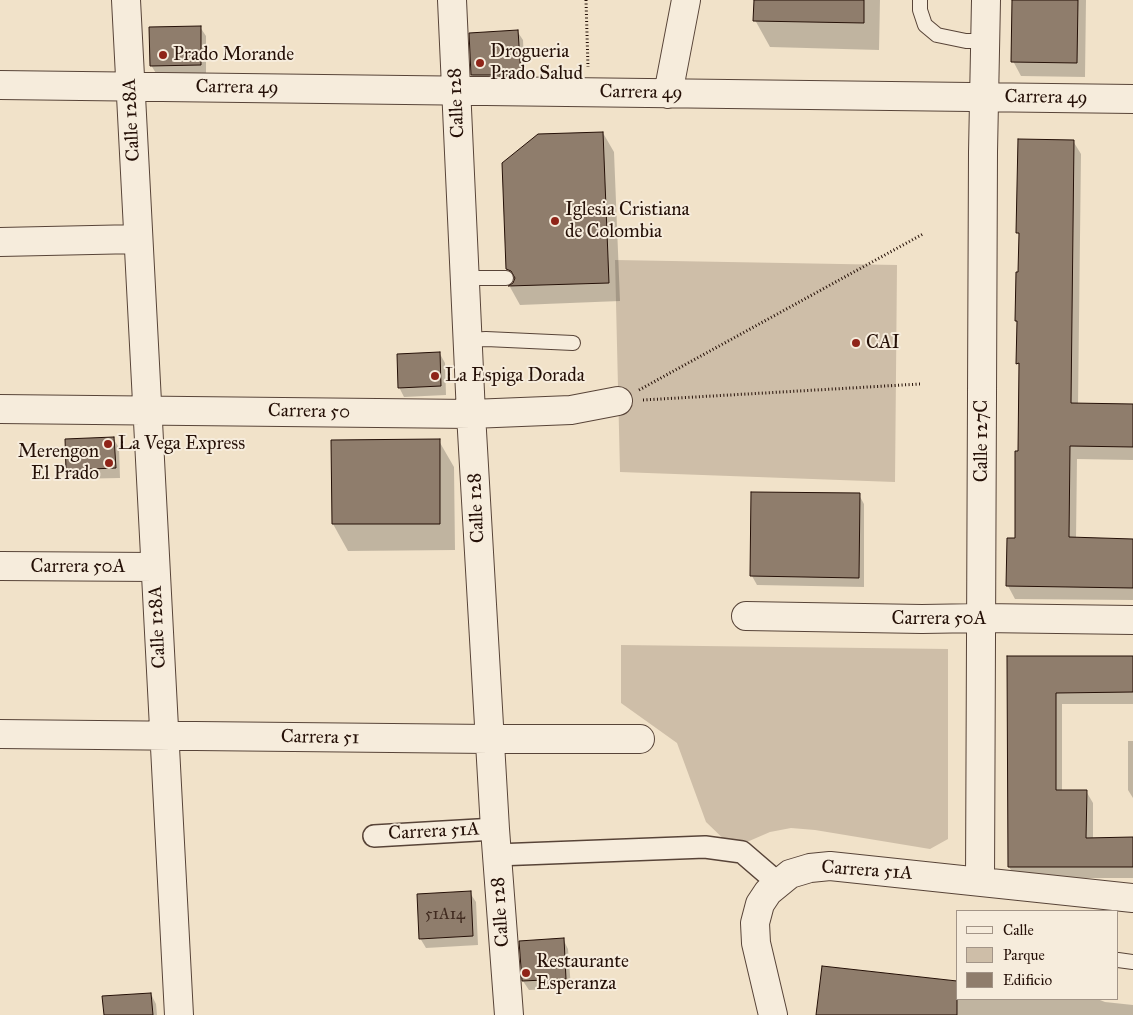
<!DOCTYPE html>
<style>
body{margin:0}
#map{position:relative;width:1133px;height:1015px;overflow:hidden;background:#f1e2c9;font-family:"IM FELL Great Primer",serif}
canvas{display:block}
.legend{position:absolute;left:956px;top:910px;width:162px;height:90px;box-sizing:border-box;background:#f6ecdc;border:1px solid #a29487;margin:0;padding:6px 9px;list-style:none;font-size:15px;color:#251007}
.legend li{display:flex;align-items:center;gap:10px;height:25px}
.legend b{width:25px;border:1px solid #a29487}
</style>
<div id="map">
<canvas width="1133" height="1015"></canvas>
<ul class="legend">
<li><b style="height:6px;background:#f6ecdc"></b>Calle</li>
<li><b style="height:14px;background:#cebea8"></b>Parque</li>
<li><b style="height:14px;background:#8f7d6c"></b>Edificio</li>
</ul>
</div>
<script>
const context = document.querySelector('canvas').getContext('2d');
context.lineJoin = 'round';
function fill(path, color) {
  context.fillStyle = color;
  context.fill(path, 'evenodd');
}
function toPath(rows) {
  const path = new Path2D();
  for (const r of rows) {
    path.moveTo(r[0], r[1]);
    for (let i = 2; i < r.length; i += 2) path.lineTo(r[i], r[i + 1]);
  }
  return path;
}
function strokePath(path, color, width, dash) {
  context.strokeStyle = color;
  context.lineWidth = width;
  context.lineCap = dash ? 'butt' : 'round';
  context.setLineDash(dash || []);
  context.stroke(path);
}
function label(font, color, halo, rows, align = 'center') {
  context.font = font + ' "IM FELL Great Primer",serif';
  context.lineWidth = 4;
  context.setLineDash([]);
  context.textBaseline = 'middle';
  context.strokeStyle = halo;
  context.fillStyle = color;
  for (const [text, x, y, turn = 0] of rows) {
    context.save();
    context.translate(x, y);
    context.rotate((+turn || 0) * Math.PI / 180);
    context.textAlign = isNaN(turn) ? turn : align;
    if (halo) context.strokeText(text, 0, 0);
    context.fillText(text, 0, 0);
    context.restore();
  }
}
fill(toPath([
 [615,260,897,265,895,482,620,472],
 [621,645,948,649,948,839,930,849,815,830,791,828,770,832,733,848,706,822,677,743,621,703]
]), '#cebea8');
fill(toPath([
 [756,0,880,0,879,50,770,47,755,20],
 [1013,0,1086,0,1085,77,1021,76,1013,61],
 [200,27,206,36,206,74,157,75,151,65],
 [517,31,523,40,525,84,478,84,472,75],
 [603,133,614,152,620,301,520,305,510,287,515,282,507,269],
 [1073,141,1081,154,1078,405,1133,405,1133,460,1077,459,1076,539,1133,541,1133,600,1015,599,1008,586,1017,539,1020,368,1018,363,1018,324,1016,321,1020,237,1018,233],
 [440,354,445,363,446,395,404,397,399,387],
 [113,438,119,448,120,478,73,479,67,470],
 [333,441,439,441,454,467,455,550,348,551,333,524],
 [859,495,864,504,864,587,757,585,752,576],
 [1008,657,1133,657,1133,704,1062,704,1062,791,1086,791,1093,803,1093,839,1133,838,1133,878,1016,878,1009,867],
 [1128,741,1133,741,1133,798,1128,790],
 [470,893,476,902,478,945,426,948,420,938],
 [563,939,568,949,571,988,529,990,523,981],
 [957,974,957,999,1100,999,1100,1000,1105,1002,1133,1005,1133,1015,817,1015,956,982],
 [151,994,156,1004,157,1015,105,1015]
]), '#0003');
const building = toPath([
 [754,0,864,0,864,23,753,21,754,0],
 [1012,0,1078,0,1077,63,1011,62,1012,0],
 [201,26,201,65,150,66,149,27,201,26],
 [518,30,521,75,471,75,469,33,518,30],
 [603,132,609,283,508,286,513,283,515,278,511,271,506,269,502,163,538,134,603,132],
 [1018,139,1074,140,1071,403,1133,404,1133,447,1070,446,1069,537,1133,539,1133,588,1006,586,1007,538,1015,538,1015,451,1018,451,1019,363,1016,364,1017,321,1015,321,1016,272,1018,272,1019,233,1016,233,1018,139],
 [440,352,441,386,398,388,397,354,440,352],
 [114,437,116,468,66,470,65,439,114,437],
 [440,439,440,524,332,524,331,440,440,439],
 [751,492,860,493,859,578,750,576,751,492],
 [1007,656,1133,656,1133,692,1056,693,1056,790,1087,790,1086,838,1133,837,1133,867,1008,867,1007,656],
 [471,891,473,936,419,939,417,894,471,891],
 [564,938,566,979,522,981,519,941,564,938],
 [822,966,957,981,957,1015,816,1015,822,966],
 [151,993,153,1015,104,1015,102,996,151,993]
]);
fill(building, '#8f7d6c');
strokePath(building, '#251007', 1);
const service = toPath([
 [920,0,920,10,925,25,937,35,966,41,985,41],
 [466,278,506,278],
 [468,340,486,339,573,343],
 [1118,960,1133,962]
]);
const pedestrian = toPath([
 [374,836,495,829],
 [496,855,705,847,742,852,778,883]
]);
const minor = toPath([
 [126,0,179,1015],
 [452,0,471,414,495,829,509,1015],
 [0,85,1133,99],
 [668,94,686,0],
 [0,242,138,239],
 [0,409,471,414,571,410,618,401],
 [0,566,155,567],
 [746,616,922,619,982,618,1133,620],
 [0,734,489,739,640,739],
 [980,881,983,152,986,0],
 [773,1015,756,943,755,923,760,904,768,892,790,874,810,868,830,866,1133,898]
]);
strokePath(service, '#584438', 16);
strokePath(pedestrian, '#584438', 24);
strokePath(minor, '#584438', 30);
strokePath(toPath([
 [586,0,588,67],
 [639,390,923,234],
 [643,400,920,384]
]), '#251007', 3, [1, 2.5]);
strokePath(service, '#f6ecdc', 14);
strokePath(pedestrian, '#f6ecdc', 21);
strokePath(minor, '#f6ecdc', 28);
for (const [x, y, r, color] of [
 [163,55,5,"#8f2418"],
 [480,63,5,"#8f2418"],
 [555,221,5,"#8f2418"],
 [856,343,5,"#8f2418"],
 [435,376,5,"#8f2418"],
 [108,444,5,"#8f2418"],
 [109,463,5,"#8f2418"],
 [526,973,5,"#8f2418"]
]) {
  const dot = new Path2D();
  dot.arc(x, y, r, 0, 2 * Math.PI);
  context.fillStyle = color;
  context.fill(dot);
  strokePath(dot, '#f6ecdc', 2);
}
label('16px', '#402b20', null, [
 ["51A14",445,915]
]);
label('19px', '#251007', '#f6ecdc', [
 ["Drogueria",490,52],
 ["Prado Salud",490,74],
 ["Prado Morande",173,55],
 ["Iglesia Cristiana",565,210],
 ["de Colombia",565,232],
 ["CAI",866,343],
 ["La Espiga Dorada",445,376],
 ["La Vega Express",118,444],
 ["Merengon",99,452,"right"],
 ["El Prado",99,474,"right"],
 ["Restaurante",536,962],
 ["Esperanza",536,984]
], 'left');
label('19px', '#251007', '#f6ecdc', [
 ["Carrera 49",237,88,1],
 ["Carrera 49",641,93,1],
 ["Carrera 49",1046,98,1],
 ["Calle 128",457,103,-93],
 ["Calle 128A",132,120,-93],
 ["Carrera 50",309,412,1],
 ["Calle 127C",982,441,-90],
 ["Calle 128",477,508,-93],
 ["Carrera 50A",78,567],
 ["Carrera 50A",939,619],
 ["Calle 128A",158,627,-93],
 ["Carrera 51",320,738,1],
 ["Carrera 51A",434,832,-3],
 ["Carrera 51A",867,871,4],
 ["Calle 128",501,912,-94]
]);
</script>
